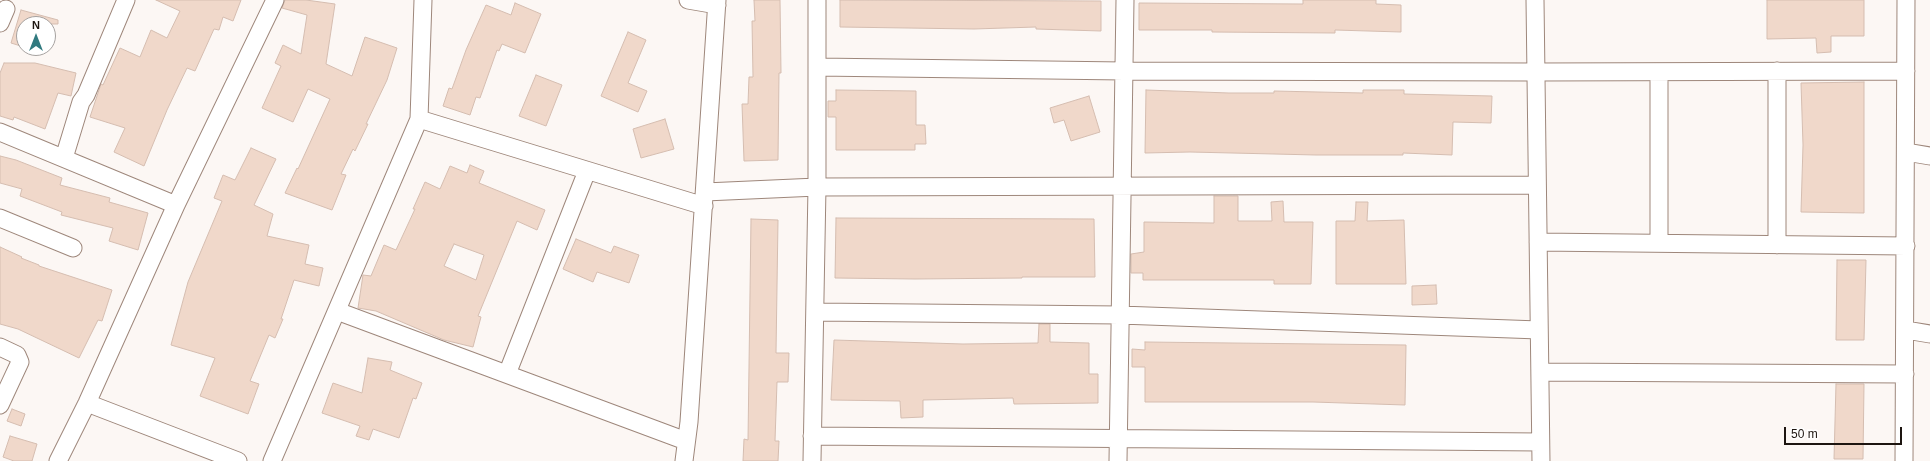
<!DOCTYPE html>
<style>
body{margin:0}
#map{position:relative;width:1930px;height:461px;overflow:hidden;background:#fcf7f4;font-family:Helvetica,sans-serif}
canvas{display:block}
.north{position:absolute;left:16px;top:16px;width:40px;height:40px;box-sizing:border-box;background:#fff;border:1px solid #a5a19f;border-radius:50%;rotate:0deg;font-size:11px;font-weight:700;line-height:16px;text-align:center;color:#1d1510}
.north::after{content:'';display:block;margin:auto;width:14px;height:18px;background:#317a7f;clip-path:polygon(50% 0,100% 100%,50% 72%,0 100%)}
.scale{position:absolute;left:1784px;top:427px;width:118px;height:18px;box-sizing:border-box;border:2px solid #1d1510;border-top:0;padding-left:5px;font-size:12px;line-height:14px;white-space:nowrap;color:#1d1510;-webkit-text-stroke:3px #fff;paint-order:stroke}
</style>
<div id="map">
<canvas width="1930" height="461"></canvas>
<div class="north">N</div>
<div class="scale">50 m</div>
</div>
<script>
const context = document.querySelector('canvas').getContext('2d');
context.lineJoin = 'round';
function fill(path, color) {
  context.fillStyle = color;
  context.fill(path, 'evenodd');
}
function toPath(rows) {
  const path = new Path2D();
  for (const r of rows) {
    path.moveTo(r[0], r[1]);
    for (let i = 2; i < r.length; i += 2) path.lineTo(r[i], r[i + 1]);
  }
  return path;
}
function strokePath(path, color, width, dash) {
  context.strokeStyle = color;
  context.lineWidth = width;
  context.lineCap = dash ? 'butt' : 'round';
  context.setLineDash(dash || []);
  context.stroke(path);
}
const building = toPath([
 [156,0,241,0,233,21,223,17,219,30,214,29,195,71,187,68,167,110,144,166,114,152,125,128,90,117,101,84,103,85,120,48,140,57,151,30,167,38,180,11,156,0],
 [285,0,306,0,335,4,326,64,352,76,365,37,397,48,387,80,366,124,368,124,355,151,353,149,341,174,346,175,332,210,285,193,297,168,298,169,330,99,308,89,293,122,262,108,281,66,275,63,283,45,301,54,307,15,282,8,285,0],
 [754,0,780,0,781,73,779,73,778,160,744,161,742,104,748,104,749,77,753,77,752,21,755,21,754,0],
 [840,0,1101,1,1101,31,1036,29,1036,27,974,29,840,27,840,0],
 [1303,0,1376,0,1376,4,1401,5,1401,32,1335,30,1335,33,1212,32,1212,30,1139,30,1139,3,1303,4,1303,0],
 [1767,0,1864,0,1864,36,1831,36,1831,52,1817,53,1816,38,1767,39,1767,0],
 [515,3,541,14,525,53,502,44,499,51,497,50,480,98,476,97,470,115,443,106,449,88,452,89,466,50,486,5,511,15,515,3],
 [21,10,58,20,58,24,24,24,24,47,11,43,21,10],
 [628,32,646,40,628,83,647,91,638,112,601,96,628,32],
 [4,63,35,63,76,73,71,96,58,93,45,129,14,117,13,120,0,116,0,73,4,63],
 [536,75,562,85,546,126,519,116,536,75],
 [1864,82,1864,213,1801,212,1803,145,1801,83,1864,82],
 [836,90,916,91,916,125,925,125,926,144,915,144,915,150,836,150,836,117,828,117,828,101,836,101,836,90],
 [1146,90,1229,93,1274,93,1274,91,1363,93,1363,90,1404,90,1404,94,1492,96,1491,123,1453,122,1452,155,1403,153,1403,155,1316,155,1190,152,1145,153,1146,90],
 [1089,96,1100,132,1071,141,1064,120,1054,123,1050,108,1089,96],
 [665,119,674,149,641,158,633,129,665,119],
 [251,148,276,159,254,205,273,214,267,236,309,245,305,264,323,268,319,286,294,280,281,319,283,319,275,338,269,335,250,381,259,384,248,414,200,396,215,358,171,345,188,282,222,201,214,198,223,175,235,180,251,148],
 [0,156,16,160,62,178,60,185,110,198,109,202,148,213,138,250,109,241,113,228,61,215,62,212,20,196,22,189,0,183,0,156],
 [470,165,484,171,479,183,545,210,537,230,517,221,478,316,481,317,473,347,444,340,376,311,358,308,363,275,371,276,384,245,396,250,415,209,413,209,425,182,440,189,450,166,467,173,470,165],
 [454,244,484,255,476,280,444,266,454,244],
 [1214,196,1238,196,1238,221,1272,221,1271,202,1283,201,1284,222,1313,222,1311,284,1274,284,1274,280,1143,280,1143,273,1131,273,1131,254,1144,252,1144,222,1214,223,1214,196],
 [1356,202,1368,202,1367,221,1404,220,1406,284,1336,284,1336,221,1355,221,1356,202],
 [836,218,1094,219,1095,277,1022,277,1022,278,915,279,835,278,836,218],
 [751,219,778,220,776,353,789,353,788,382,777,382,775,441,779,441,778,461,743,461,744,439,748,440,751,219],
 [576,239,611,253,614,246,639,255,629,283,597,272,593,282,563,269,576,239],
 [0,247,22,257,21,258,39,265,39,266,112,290,102,321,98,320,79,358,18,329,0,324,0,247],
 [1837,260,1866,260,1864,340,1836,340,1837,260],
 [1436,285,1437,304,1412,305,1412,286,1436,285],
 [1039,324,1050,324,1050,342,1089,343,1089,374,1098,374,1098,403,1014,404,1013,398,923,400,923,417,901,418,900,401,831,400,834,340,963,344,1038,343,1039,324],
 [1145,342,1406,345,1405,405,1313,402,1145,402,1145,367,1132,367,1132,349,1145,350,1145,342],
 [368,358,392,362,390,370,422,383,416,399,413,398,399,438,373,429,369,440,356,436,360,426,322,413,333,383,362,393,368,358],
 [1836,384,1864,384,1863,459,1834,459,1836,384],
 [12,409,25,414,21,426,7,421,12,409],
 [10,436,37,444,32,461,14,461,3,457,10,436]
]);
fill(building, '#f0d8ca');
strokePath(building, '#d5bdb0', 1);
const minor = toPath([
 [688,0,717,5],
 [1535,0,1541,461],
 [0,23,6,9],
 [817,67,1124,71,1536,72,1906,71],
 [1659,72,1659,243],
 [419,119,704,206],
 [0,132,176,205],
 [1906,152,1930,156],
 [64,158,81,102,86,95,126,0],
 [705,192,817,187,1537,185],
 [0,218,73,248],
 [1538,242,1906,246],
 [1777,245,1777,71],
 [337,311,686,441],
 [815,312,1120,315,1539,330],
 [1906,330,1930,334],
 [0,347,17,355,20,362,0,405],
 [1540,372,1905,374],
 [507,374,587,171],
 [87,403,238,461],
 [812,436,1540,442],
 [58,461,87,403,176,205,275,0],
 [272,461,419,119,423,0],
 [684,461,689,422,717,0],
 [812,461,817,187,817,0],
 [1118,461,1125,0],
 [1904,461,1906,0]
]);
strokePath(minor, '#9e877b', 19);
strokePath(minor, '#fff', 17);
</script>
